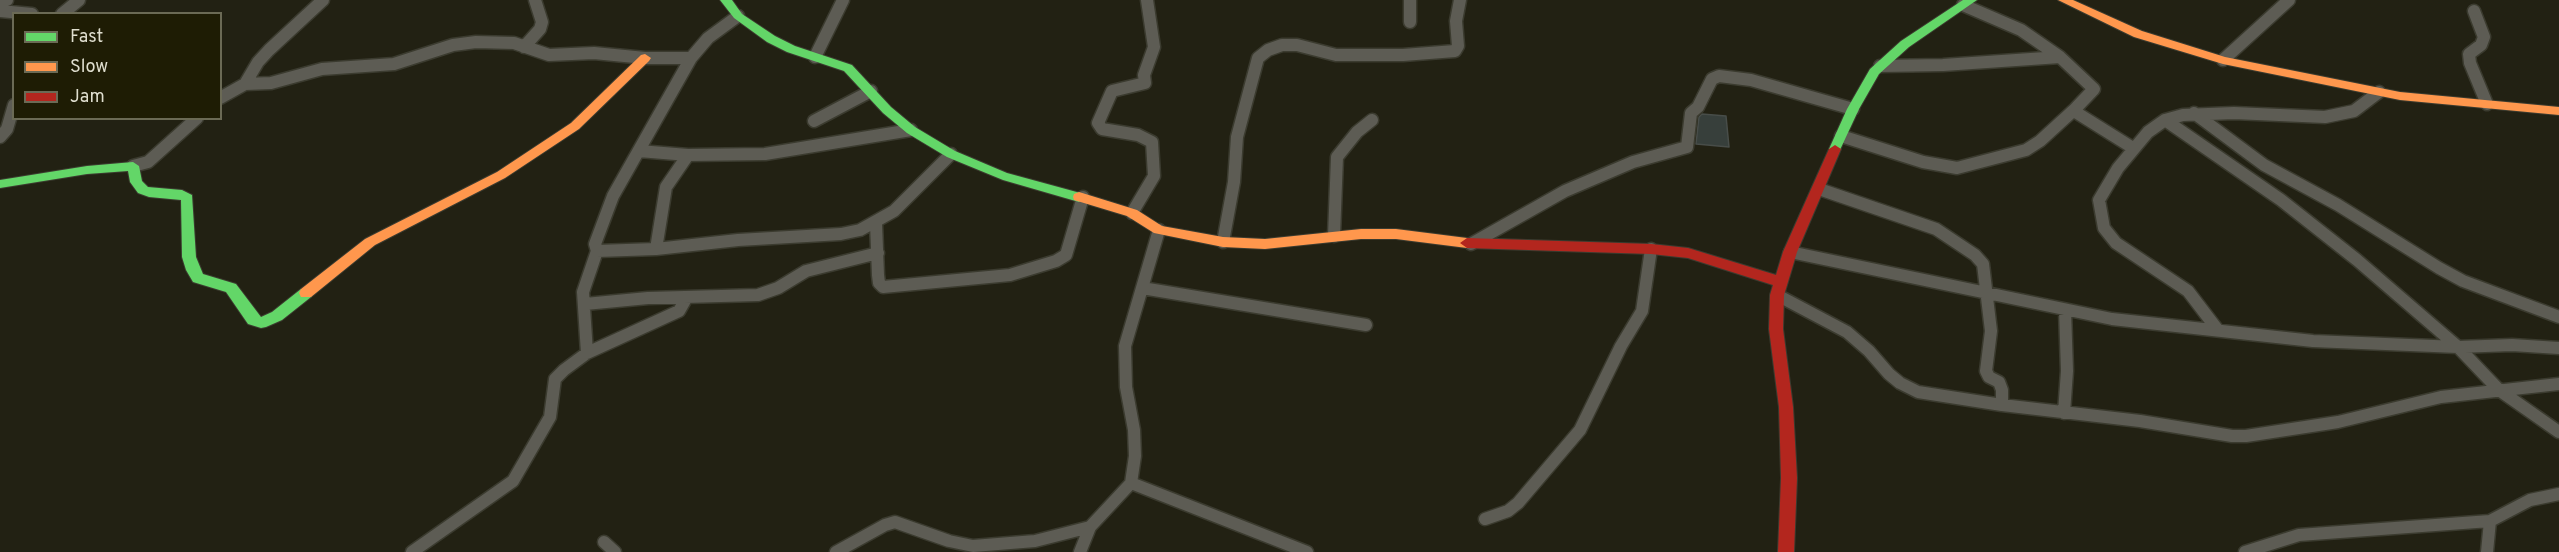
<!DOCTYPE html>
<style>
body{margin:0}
#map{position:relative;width:2559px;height:552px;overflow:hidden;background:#222113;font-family:Overpass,sans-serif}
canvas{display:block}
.legend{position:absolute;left:12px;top:12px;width:210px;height:108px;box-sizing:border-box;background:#1e1c04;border:2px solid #6b6a55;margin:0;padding:8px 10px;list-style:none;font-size:18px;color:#dfdecf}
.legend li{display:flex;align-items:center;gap:12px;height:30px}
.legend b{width:30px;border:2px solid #6b6a55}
</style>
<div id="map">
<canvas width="2559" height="552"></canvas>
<ul class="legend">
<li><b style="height:8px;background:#63d668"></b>Fast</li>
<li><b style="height:8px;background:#ff974d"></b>Slow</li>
<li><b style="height:8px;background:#b3261e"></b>Jam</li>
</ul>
</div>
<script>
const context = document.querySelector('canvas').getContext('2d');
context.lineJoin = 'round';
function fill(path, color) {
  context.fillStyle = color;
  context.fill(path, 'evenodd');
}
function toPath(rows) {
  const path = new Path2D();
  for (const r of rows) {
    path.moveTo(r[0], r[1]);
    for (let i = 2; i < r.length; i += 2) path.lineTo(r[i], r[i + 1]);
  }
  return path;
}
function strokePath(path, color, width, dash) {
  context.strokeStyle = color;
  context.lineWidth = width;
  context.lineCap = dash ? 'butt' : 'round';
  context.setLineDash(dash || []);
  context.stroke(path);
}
const building = toPath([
 [1702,114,1726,116,1729,147,1696,144,1699,117,1702,114]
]);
fill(building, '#373f3b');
strokePath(building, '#484d49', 1.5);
const street = toPath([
 [1410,0,1410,22],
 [0,2,7,0],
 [1963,5,2021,30,2060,57,2094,89,2075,109,2077,113,2133,148],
 [0,11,32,14],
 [2474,11,2484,37,2481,45,2469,54,2470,63,2487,104],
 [62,14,79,0],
 [738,16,708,38,691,58,613,196,595,244,597,251,656,249,738,240,841,234,860,230,894,211,951,154],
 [524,47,540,29,542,22,535,0],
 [815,57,843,0],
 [2223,60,2289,0],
 [1880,66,1943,65,2060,57],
 [245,84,258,62,269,50,323,0],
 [220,98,245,84,271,83,322,69,394,64,453,45,476,42,514,43,549,55,594,53,645,58,691,58],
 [2194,113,2264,165,2338,205,2439,268,2463,281,2559,317],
 [2165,120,2281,200,2357,260,2458,347,2499,390,2559,432],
 [814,121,871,91],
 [1841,136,1923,162,1957,168,2026,150,2040,141,2075,109],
 [0,137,7,129,14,105],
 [639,151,688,155,765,154,911,130],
 [133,166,148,162,197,118],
 [1819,189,1936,229,1975,255,1983,264,1991,331,1986,371,1989,377,1999,382,2002,390,2002,405],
 [1132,213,1154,176,1152,142,1138,135,1102,129,1098,123,1112,91,1145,83,1144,75,1154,47,1147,0],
 [876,223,878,275,879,283,883,287,1010,275,1056,261,1066,255,1083,197],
 [1334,236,1337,157,1357,132,1372,120],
 [1223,242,1234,182,1237,137,1258,58,1268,50,1282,45,1297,45,1336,55,1403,55,1455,51,1458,46,1456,21,1460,0],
 [1471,244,1565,191,1633,162,1687,147,1691,113,1698,107,1712,79,1719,76,1751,80,1853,109],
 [656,249,666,187,688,155],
 [1790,252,2112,319,2313,341,2458,347,2512,345,2559,348],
 [1142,288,1366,325],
 [1777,295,1847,332,1869,351,1889,374,1900,383,1918,392,2002,405,2140,421,2232,436,2246,436,2338,422,2441,397,2559,384],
 [585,304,648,298,758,295,778,288,806,271,878,253],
 [2217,329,2188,291,2116,243,2104,228,2099,200,2118,168,2148,132,2165,120,2183,115,2234,113,2325,117,2354,111,2379,92],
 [587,353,583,292,597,251],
 [2064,413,2067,371,2065,310],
 [1131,483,1307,552],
 [1485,519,1508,511,1518,503,1580,430,1621,346,1642,311,1651,249],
 [604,542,615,552],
 [412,552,513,481,550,417,555,379,564,370,587,353,679,311,687,297],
 [836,552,885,525,895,522,949,541,973,546,1035,541,1090,527],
 [1080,552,1090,527,1131,483,1135,456,1134,430,1126,387,1125,346,1159,230],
 [2245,552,2299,535,2490,521,2530,500,2559,494],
 [2487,552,2490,521]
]);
const fast = toPath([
 [720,0,732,0,742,14,775,36,795,46,852,65,891,107,915,127,955,151,1007,173,1084,194,1085,197,1079,202,1003,180,947,157,907,133,883,113,844,71,787,52,767,42,734,18,720,0],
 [1963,0,1977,0,1909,47,1879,74,1859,109,1839,152,1831,152,1829,149,1847,109,1870,69,1901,41,1963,0],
 [133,162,139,166,142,181,148,187,182,190,192,195,196,257,203,274,236,284,261,317,272,312,301,289,311,289,313,293,311,297,282,320,266,327,261,328,248,324,226,292,193,282,186,270,182,257,181,200,149,197,138,193,130,182,128,171,87,174,0,188,0,180,87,166,133,162]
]);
const slow = toPath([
 [2058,0,2073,0,2142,31,2225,57,2400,92,2559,107,2559,115,2400,100,2223,64,2134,37,2058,0],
 [645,54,651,58,649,61,579,129,505,178,375,245,311,297,301,297,299,293,301,289,365,239,497,172,571,123,641,55,645,54],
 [1079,192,1137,210,1162,226,1223,237,1265,239,1361,229,1396,229,1467,238,1474,243,1467,248,1396,239,1361,239,1265,249,1223,247,1154,233,1127,216,1074,200,1073,197,1074,194,1079,192]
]);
const jam = toPath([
 [1835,145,1841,149,1797,252,1784,295,1783,329,1793,407,1797,478,1794,552,1778,552,1781,478,1779,407,1769,329,1770,295,1773,285,1688,258,1651,254,1467,248,1460,243,1467,238,1651,244,1688,248,1776,275,1783,252,1829,149,1835,145]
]);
strokePath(street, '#3b3b2f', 15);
strokePath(fast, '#3b3b2f', 2);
strokePath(slow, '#3b3b2f', 2);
strokePath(jam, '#3b3b2f', 2);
strokePath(street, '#5d5c54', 12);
fill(fast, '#63d668');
fill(slow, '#ff974d');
fill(jam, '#b3261e');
</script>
